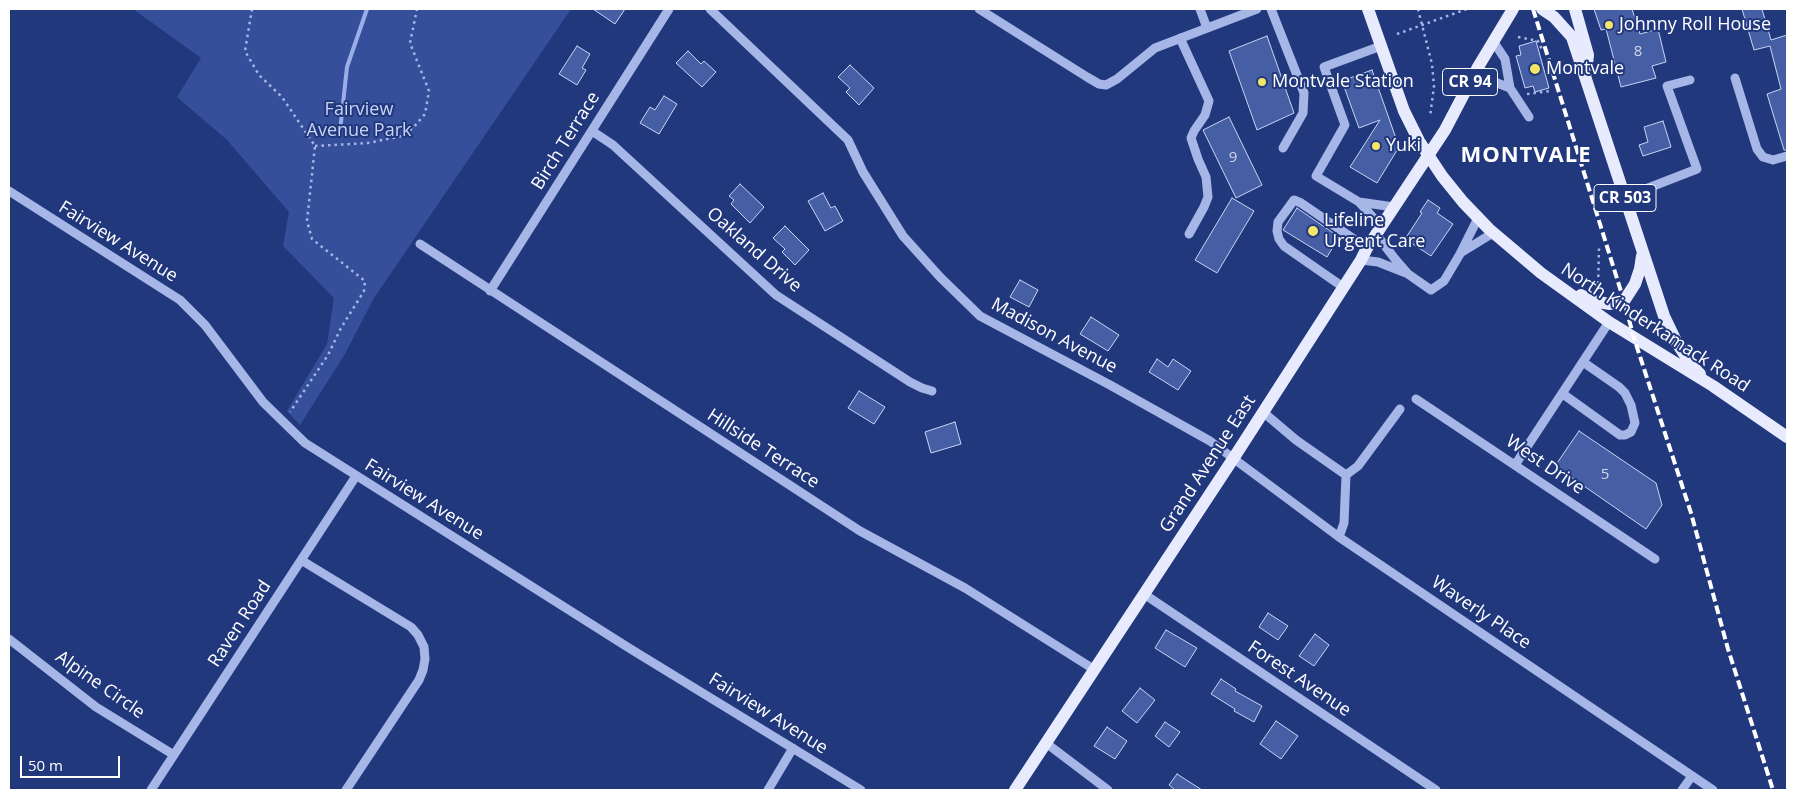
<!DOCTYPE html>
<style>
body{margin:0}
#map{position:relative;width:1796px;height:799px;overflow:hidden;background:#22387d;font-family:"Open Sans",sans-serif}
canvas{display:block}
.frame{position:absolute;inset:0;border:10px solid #fff;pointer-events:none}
.scale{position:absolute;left:20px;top:756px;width:100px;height:22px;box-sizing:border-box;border:2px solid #fff;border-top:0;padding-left:6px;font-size:15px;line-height:18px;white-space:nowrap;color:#fff;-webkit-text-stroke:4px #22387d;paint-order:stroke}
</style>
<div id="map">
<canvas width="1796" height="799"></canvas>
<div class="frame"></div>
<div class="scale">50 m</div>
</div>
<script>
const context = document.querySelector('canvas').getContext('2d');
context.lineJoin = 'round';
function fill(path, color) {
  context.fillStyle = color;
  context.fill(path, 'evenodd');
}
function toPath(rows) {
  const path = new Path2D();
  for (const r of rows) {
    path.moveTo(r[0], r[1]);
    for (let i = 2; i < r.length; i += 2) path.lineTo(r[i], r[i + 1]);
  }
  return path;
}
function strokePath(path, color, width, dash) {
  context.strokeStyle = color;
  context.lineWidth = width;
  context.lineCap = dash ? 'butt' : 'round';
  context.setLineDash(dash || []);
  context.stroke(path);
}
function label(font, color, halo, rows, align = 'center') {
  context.font = font + ' "Open Sans",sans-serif';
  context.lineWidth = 4;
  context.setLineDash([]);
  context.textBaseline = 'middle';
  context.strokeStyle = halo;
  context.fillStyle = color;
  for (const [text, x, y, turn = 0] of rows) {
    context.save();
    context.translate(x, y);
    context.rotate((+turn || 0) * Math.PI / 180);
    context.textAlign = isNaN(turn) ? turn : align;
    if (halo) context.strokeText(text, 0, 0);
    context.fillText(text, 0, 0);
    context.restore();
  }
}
fill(toPath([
 [133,9,571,9,374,298,345,354,300,425,287,411,327,344,334,298,283,246,289,212,227,140,177,97,201,58]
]), '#354f9b');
strokePath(toPath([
 [340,131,347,67,367,9]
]), '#9aaee7', 4);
const building = toPath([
 [593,9,625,9,615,24,593,9],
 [1594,9,1632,9,1640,34,1658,29,1666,62,1652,66,1656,78,1621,87,1606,29,1601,30,1594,9],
 [1742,9,1762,9,1771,40,1787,35,1787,150,1784,150,1767,94,1781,89,1770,46,1754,50,1742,9],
 [1267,36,1294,113,1257,130,1229,51,1267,36],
 [1536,41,1549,88,1535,92,1533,86,1525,88,1516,56,1521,55,1519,46,1536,41],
 [577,46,590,54,582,68,586,70,577,85,559,74,577,46],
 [688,51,701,64,704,61,716,72,702,87,676,63,688,51],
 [850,65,874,88,859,105,846,92,850,88,838,77,850,65],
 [1372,70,1399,147,1377,183,1350,167,1380,120,1359,128,1342,81,1372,70],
 [664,96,677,104,659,134,640,123,650,107,655,110,664,96],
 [1229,117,1262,185,1236,198,1203,130,1229,117],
 [1663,121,1671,147,1643,156,1639,145,1648,142,1644,127,1663,121],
 [740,184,764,207,750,223,731,204,734,200,729,196,740,184],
 [823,193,831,208,835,206,843,221,825,231,808,201,823,193],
 [1232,198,1254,211,1217,273,1195,260,1232,198],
 [1428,200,1440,208,1437,213,1453,224,1431,256,1405,239,1422,213,1420,212,1428,200],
 [1297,208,1339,237,1327,257,1283,230,1297,208],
 [785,226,809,250,795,265,782,252,785,249,773,238,785,226],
 [1020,280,1038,290,1029,307,1010,297,1020,280],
 [1091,317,1119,335,1108,351,1080,334,1091,317],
 [1157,359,1168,367,1173,359,1191,371,1178,390,1149,372,1157,359],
 [859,391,885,407,874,424,848,408,859,391],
 [955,422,961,444,931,453,925,432,955,422],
 [1579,431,1656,483,1662,505,1646,529,1555,466,1579,431],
 [1268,613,1288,626,1278,640,1259,627,1268,613],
 [1166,630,1197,648,1185,667,1155,648,1166,630],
 [1315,634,1329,645,1314,666,1299,656,1315,634],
 [1221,679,1236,689,1235,691,1262,706,1254,722,1234,711,1235,709,1211,694,1221,679],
 [1140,688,1155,700,1137,723,1122,711,1140,688],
 [1276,721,1298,736,1281,759,1260,744,1276,721],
 [1165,722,1180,732,1169,747,1155,736,1165,722],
 [1107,727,1127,741,1115,759,1094,746,1107,727],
 [1177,774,1202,790,1175,790,1169,785,1177,774]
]);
fill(building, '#465ea4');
strokePath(building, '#c9d4f5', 1);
strokePath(toPath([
 [252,9,245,51,259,75,282,97,315,146,307,221,312,239,365,281,364,291,341,328,328,355,290,412],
 [1418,9,1432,64,1434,86,1430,117],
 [1397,34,1467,9],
 [1518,37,1538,41,1543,52],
 [1527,94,1550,91],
 [315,146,368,143,402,136,413,128,425,114,429,91,410,43,417,9],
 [1598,290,1599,247]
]), '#a6b6e6', 2.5, [2.5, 4]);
strokePath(toPath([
 [710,9,848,140,863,172,903,236,940,277,980,316,1110,385,1210,441,1339,537,1713,790],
 [979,9,1087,77,1099,84,1106,85,1117,79,1155,48,1257,9],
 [1200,9,1207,28],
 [1271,9,1304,93,1303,113,1283,148],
 [1180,38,1209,101,1205,115,1194,131,1191,138,1198,159,1206,177,1208,197,1204,207,1189,234],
 [1493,41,1505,59,1510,88,1529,117],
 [1478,67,1492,81,1510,88],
 [1735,78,1757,149,1763,157,1773,160,1787,156],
 [592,131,613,145,776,295,910,382,922,388,932,391],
 [9,191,180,300,205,325,263,402,305,443,629,648,861,790],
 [1625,197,1697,169,1667,86,1690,80],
 [1359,202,1394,207],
 [1381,226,1359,202,1316,176,1345,125,1324,67,1381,46],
 [1376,234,1395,259,1408,274,1431,290,1444,281,1460,254,1478,218],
 [420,244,860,531,965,588,1095,670],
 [1462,252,1493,233],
 [1361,260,1378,262,1406,273],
 [1343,287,1284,246,1279,239,1277,231,1278,222,1294,200,1301,203,1367,248],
 [490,291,669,9],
 [1563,394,1620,435,1625,435,1631,432,1635,423,1631,405,1625,393,1619,387,1583,362],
 [1416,399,1655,559],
 [1263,412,1296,440,1346,475],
 [1515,465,1609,322],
 [1339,537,1344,523,1346,475,1358,466,1400,409],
 [301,560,411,627,418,635,424,647,425,659,423,670,419,680,346,790],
 [1144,594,1436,790],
 [9,639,96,707,174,755],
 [1046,743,1108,790],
 [151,790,356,476],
 [768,790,793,748],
 [1682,790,1692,776]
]), '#a6b6e6', 9);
strokePath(toPath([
 [1368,9,1404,111,1419,141,1442,176,1463,202,1489,229,1541,273,1609,322,1713,386,1787,437],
 [1542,9,1554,17,1572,37,1664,316,1677,343,1692,366,1700,374],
 [1575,9,1588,55,1586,73],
 [1581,295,1592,301,1610,304,1624,301,1635,284,1640,269,1642,256],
 [1015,790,1233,459,1361,260,1367,248,1445,130,1478,67,1513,9]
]), '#e7ebfd', 12);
strokePath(toPath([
 [1533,9,1624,301,1634,338,1691,513,1728,649,1773,790]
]), '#fff', 4, [9, 4]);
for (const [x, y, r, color] of [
 [1609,25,5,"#f2e568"],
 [1535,69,6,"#f2e568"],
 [1262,82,5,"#f2e568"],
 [1376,146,5,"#f2e568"],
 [1313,231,6,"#f2e568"]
]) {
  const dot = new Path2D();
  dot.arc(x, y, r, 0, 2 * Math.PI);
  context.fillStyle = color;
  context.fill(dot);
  strokePath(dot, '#22387d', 2);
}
label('15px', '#d1d7e8', null, [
 ["8",1638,52],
 ["9",1233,158],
 ["5",1605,475]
]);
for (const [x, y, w] of [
 [1470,82,55],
 [1625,198,62]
]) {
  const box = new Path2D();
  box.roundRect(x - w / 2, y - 13.5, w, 27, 4);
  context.fillStyle = '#22387d';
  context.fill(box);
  strokePath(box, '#fff', 1);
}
label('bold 16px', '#fff', null, [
 ["CR 94",1470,82],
 ["CR 503",1625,198]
]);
label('18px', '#fff', '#22387d', [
 ["Johnny Roll House",1619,25],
 ["Montvale",1546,69],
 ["Montvale Station",1272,82],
 ["Yuki",1386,146],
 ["Lifeline",1324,221],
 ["Urgent Care",1324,242]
], 'left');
label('18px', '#c9d4f5', '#22387d', [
 ["Fairview",359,110],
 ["Avenue Park",359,131]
]);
label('18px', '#fff', '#22387d', [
 ["Birch Terrace",566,141,-58],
 ["Fairview Avenue",118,242,32],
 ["Oakland Drive",754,250,41],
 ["North Kinderkamack Road",1655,328,33],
 ["Madison Avenue",1054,336,28],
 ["Hillside Terrace",763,449,33],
 ["Grand Avenue East",1208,464,-57],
 ["West Drive",1545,465,34],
 ["Fairview Avenue",424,500,32],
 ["Waverly Place",1481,613,34],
 ["Raven Road",240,624,-57],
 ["Forest Avenue",1299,679,34],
 ["Alpine Circle",100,685,35],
 ["Fairview Avenue",768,714,32]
]);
context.letterSpacing = '1px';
label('bold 22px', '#fff', '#22387d', [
 ["MONTVALE",1526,156]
]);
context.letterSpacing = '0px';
</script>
